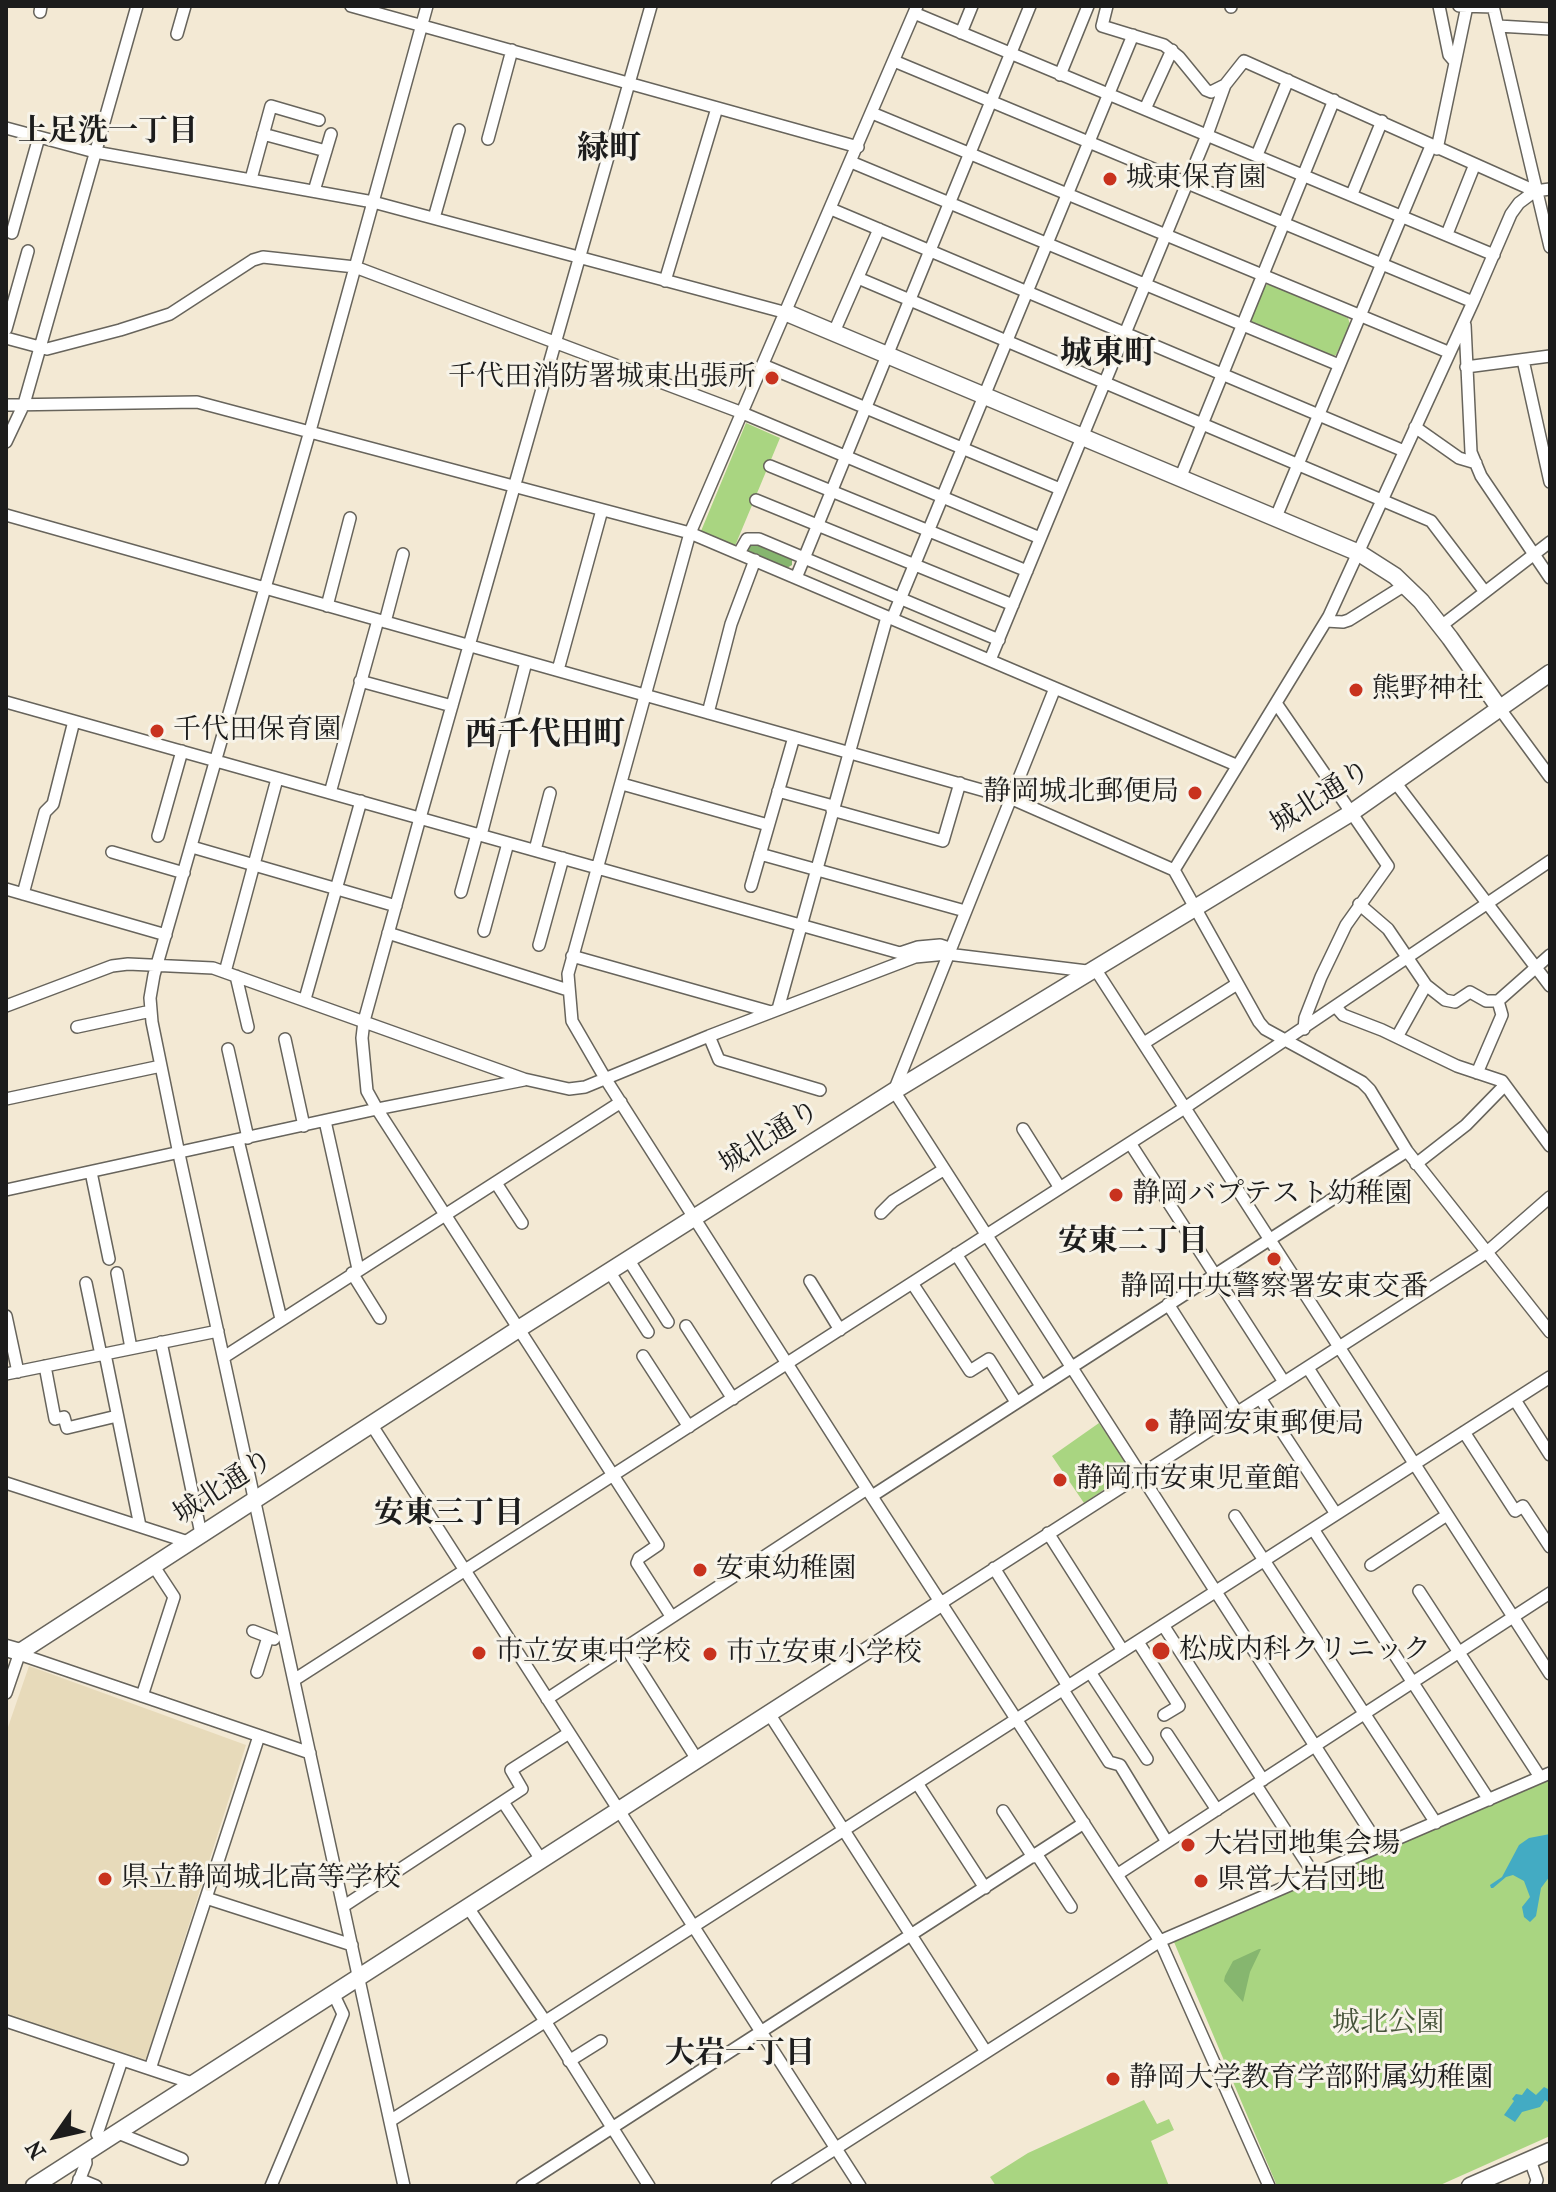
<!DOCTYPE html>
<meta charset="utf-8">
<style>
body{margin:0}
#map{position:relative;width:1556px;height:2192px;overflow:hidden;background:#f3e9d4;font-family:"IM FELL French Canon",serif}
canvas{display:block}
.frame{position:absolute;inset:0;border:8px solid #1c1c1c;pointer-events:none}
.north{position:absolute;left:16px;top:2096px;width:80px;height:80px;-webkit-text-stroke:6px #f7f3e8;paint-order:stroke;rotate:236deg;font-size:22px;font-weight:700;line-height:32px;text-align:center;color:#1c1c1c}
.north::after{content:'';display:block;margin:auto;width:28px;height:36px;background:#1c1c1c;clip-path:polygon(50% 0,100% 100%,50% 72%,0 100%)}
</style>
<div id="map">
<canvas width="1556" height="2192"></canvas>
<div class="frame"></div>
<div class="north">N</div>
</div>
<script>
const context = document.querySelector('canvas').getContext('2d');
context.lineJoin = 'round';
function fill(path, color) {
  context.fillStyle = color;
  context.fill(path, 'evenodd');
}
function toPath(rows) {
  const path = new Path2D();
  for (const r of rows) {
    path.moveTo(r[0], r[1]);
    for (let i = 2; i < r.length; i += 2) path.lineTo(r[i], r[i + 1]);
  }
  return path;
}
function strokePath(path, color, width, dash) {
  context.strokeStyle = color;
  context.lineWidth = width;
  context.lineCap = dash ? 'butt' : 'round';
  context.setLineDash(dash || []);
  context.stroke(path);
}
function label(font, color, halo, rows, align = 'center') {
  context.font = font + ' "IM FELL French Canon","Noto Serif JP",serif';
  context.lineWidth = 6;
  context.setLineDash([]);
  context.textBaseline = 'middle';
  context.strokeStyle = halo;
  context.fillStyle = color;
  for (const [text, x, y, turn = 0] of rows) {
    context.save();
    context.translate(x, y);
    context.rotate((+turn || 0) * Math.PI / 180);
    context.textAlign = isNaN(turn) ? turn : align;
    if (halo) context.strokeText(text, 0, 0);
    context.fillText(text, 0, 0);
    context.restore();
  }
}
fill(toPath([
 [29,1666,246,1745,146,2060,6,2014,6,1733]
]), '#e7daba');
fill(toPath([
 [1269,284,1348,318,1350,324,1336,355,1331,357,1252,322,1251,319,1265,286],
 [746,423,780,438,735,546,701,531],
 [1099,1423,1132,1471,1084,1503,1052,1456],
 [1550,1777,1550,2136,1438,2186,1277,2186,1174,1942],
 [1144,2100,1157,2124,1169,2119,1174,2130,1151,2141,1169,2186,996,2186,990,2177,1028,2153]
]), '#a9d581');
fill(toPath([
 [751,541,789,557,792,560,792,565,787,568,747,552,745,549],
 [1259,1949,1261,1949,1250,1972,1243,2002,1224,1981,1225,1976,1233,1961]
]), '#86b66f');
fill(toPath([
 [1550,1834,1550,1876,1541,1888,1536,1916,1530,1922,1524,1917,1522,1907,1530,1897,1524,1881,1513,1875,1506,1877,1493,1888,1491,1888,1490,1885,1502,1877,1519,1845,1529,1838],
 [1544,2087,1548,2089,1550,2087,1548,2102,1545,2100,1540,2107,1522,2112,1515,2122,1504,2115,1514,2101,1512,2099,1516,2094,1522,2095,1527,2088,1536,2095]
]), '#43abc3');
const street = toPath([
 [351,6,858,147],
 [651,6,420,818,364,1021,362,1038,367,1091,377,1109,658,1545,639,1558,637,1563,671,1616],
 [917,6,690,533,568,974,572,1021,605,1078,867,1489,1160,1941,1269,2186],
 [1107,6,1102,26,1164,45,1179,57,1206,90,1211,92,1225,85],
 [1439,6,1449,55,1455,62],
 [1459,6,1494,7],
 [1493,6,1550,247],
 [1231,7,1231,6],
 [40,12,41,6],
 [914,13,1494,255],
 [1498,26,1550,29],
 [961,33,972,6],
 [177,34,185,6],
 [894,61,1473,302],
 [1060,75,1088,6],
 [1145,109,1172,50],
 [872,113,1448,352],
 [6,128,95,152,373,202,787,313],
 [263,134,326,151],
 [488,139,512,50],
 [1437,149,1467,6],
 [1257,155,1288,80],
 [851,162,1339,365],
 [251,179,271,106,319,120],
 [1550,189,1535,191,1519,203,1511,214,1473,302,1329,616,1174,870,1259,1022,1265,1029,1362,1082,1370,1090,1407,1151,1550,1332],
 [314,191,331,134],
 [1352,194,1382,121],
 [831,209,1404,451],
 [434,218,459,130],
 [12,233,39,137],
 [1447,234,1475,164],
 [858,278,1431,521,1485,592],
 [665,281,717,108],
 [1465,325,1471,452,1481,476,1550,578],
 [6,329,28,251],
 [834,332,879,229],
 [6,338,47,349,120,330,170,314,253,260,263,257,355,267,740,412,1040,538],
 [1523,360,1550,482],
 [763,365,1060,489],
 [1466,367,1550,356],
 [6,405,197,402,690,533,1236,765],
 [1415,427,1459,458,1476,463],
 [6,442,24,404,137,6],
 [770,466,1027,571],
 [1181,476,1334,100],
 [756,500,1013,605],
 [6,515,1010,798,1174,870],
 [1276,517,1431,146],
 [739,553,747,539,759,539,999,640],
 [796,578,1030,6],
 [327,606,350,518],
 [892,619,1133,35],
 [1326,621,1343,622,1349,620,1405,585],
 [385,622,403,554],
 [1441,626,1550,542],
 [990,660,1207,135,1225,85,1244,61,1535,191],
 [558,670,602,510],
 [360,681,452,706],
 [1055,688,894,1091,1380,1847],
 [6,702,900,953,918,947,940,945,949,948],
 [1276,703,1388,866,1346,925,1321,977,1305,1018,1304,1029],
 [1500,709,1550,777],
 [708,713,731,624,755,560],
 [1395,782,1550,986],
 [622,784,768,825],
 [778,791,833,806],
 [330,793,378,620],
 [832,810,943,841,960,783],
 [481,835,526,662],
 [158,836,182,751],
 [192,847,396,906],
 [535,850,550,793],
 [112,852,184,873],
 [760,854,965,911],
 [751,886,794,737],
 [6,889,166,935],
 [461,892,477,834],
 [23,894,45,812,53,804,74,721],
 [1359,904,1388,929,1426,985,1445,1000,1455,1002,1470,992,1486,1001,1498,1001,1550,955],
 [484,931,508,843],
 [388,933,568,990],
 [539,945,563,858],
 [572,956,771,1012],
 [1094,967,1550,1674],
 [225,972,277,779],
 [236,976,248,1027],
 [305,999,361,801],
 [6,1006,112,966,128,964,213,968,524,1079,569,1089,585,1087,709,1036,915,957,947,954,1087,971],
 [1336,1007,1343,1015,1382,1030,1457,1066,1502,1081,1550,1146],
 [778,1009,887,617],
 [77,1027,151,1011],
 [709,1036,719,1060,820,1090],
 [1397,1037,1426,985],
 [285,1039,304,1126],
 [1144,1043,1237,984],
 [228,1049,248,1138],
 [1477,1073,1502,1015,1498,1001],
 [6,1099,161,1066],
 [325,1121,358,1269],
 [1023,1129,1060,1188],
 [238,1140,281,1319],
 [1130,1143,1284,1382],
 [1416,1164,1466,1125,1505,1085],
 [91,1172,109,1259],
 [496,1183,522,1223],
 [6,1190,377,1109,524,1080],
 [881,1213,893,1201,943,1170],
 [956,1254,1041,1386],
 [628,1259,668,1322],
 [609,1271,648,1332],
 [117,1273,131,1348],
 [352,1273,380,1318],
 [810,1281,840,1330],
 [86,1283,101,1355],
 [912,1283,970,1371,989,1359,1016,1402],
 [1168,1304,1237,1412],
 [6,1316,18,1372],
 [686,1326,733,1399],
 [161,1342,201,1534],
 [105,1354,140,1526],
 [643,1356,689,1427],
 [224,1357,621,1102],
 [45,1366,55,1419,64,1417,67,1428,117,1416],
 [1308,1368,1338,1415],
 [6,1374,218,1331],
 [1260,1398,1336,1514],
 [1515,1400,1550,1455],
 [371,1424,860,2186],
 [1464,1432,1515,1511,1523,1506,1550,1547],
 [6,1483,188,1542],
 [872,1496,1407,1151],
 [1235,1516,1436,1823],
 [1313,1529,1489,1800],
 [1048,1533,1123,1651],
 [1371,1565,1447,1515],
 [994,1568,1068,1686],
 [1419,1591,1540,1777],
 [941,1603,1487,1252,1550,1197],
 [1163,1625,1263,1780],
 [253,1631,274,1639],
 [1138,1642,1179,1706,1164,1715],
 [625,1646,698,1761],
 [19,1654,310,1753],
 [257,1672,268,1637],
 [1090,1672,1147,1759],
 [294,1680,1186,1107,1550,861],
 [1063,1690,1109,1762,1120,1765,1167,1842],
 [6,1693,20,1652],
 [142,1696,174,1597,153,1565],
 [547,1699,867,1489],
 [770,1715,986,2052],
 [1167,1734,1217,1810],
 [917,1783,985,1888],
 [1256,1785,1315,1876],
 [503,1802,542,1861],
 [1003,1811,1033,1857],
 [1037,1855,1071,1907],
 [1118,1874,1550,1593],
 [206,1898,352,1945],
 [344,1906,522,1789,511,1770,569,1733],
 [469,1909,545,2021,649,2186],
 [6,2021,195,2084],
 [569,2061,601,2041],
 [150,2069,259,1736],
 [390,2121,1550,1377],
 [118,2133,182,2159],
 [103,2143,97,2134,122,2060],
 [1530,2160,1537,2180,1535,2186],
 [79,2179,96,2186],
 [77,2186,86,2163,85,2154],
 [271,2186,343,2014,333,1993],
 [404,2186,179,1154,152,1022,150,998,154,975,310,431,427,6],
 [522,2186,1084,1823],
 [777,2186,1160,1941,1550,1773]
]);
const secondary = toPath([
 [787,313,1359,553,1395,576,1421,601,1450,638,1500,709],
 [6,1648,20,1652,520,1328,894,1091,1351,813,1550,673],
 [34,2186,941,1603],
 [1470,2186,1550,2151]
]);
strokePath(street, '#67645c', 14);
strokePath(secondary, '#67645c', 19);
strokePath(street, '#fff', 11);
strokePath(secondary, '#fff', 16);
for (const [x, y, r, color] of [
 [1110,179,8,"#c8321e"],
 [772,378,8,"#c8321e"],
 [1356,690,8,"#c8321e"],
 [157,731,8,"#c8321e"],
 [1195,793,8,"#c8321e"],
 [1116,1195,8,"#c8321e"],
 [1274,1259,8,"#c8321e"],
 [1152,1425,8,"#c8321e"],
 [1060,1480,8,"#c8321e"],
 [700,1570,8,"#c8321e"],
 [1161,1651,10,"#c8321e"],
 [479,1653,8,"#c8321e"],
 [710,1654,8,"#c8321e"],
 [1188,1845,8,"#c8321e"],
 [105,1879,8,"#c8321e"],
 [1201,1881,8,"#c8321e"],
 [1113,2079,8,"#c8321e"]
]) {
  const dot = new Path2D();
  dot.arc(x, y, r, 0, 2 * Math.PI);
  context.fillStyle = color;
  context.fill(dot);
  strokePath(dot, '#f7f3e8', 3);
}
label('28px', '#1c1c1c', '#f7f3e8', [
 ["城東保育園",1126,179],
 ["千代田消防署城東出張所",756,378,"right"],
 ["熊野神社",1372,690],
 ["千代田保育園",173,731],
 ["静岡城北郵便局",1179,793,"right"],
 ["静岡バプテスト幼稚園",1132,1195],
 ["静岡中央警察署安東交番",1274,1288,"center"],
 ["静岡安東郵便局",1168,1425],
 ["静岡市安東児童館",1076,1480],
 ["安東幼稚園",716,1570],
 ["松成内科クリニック",1179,1651],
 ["市立安東中学校",495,1653],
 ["市立安東小学校",726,1654],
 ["大岩団地集会場",1204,1845],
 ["県立静岡城北高等学校",121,1879],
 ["県営大岩団地",1217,1881],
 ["静岡大学教育学部附属幼稚園",1129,2079]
], 'left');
label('28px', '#1c1c1c', '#f7f3e8', [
 ["城北通り",1321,798,-32],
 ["城北通り",770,1138,-32],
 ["城北通り",224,1488,-33]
]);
label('28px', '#46543a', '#f7f3e8', [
 ["城北公園",1388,2024]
]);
label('bold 30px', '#1c1c1c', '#f7f3e8', [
 ["上足洗一丁目",108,133],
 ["安東二丁目",1133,1243],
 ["安東三丁目",449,1515],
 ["大岩一丁目",740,2055]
]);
label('bold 32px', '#1c1c1c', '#f7f3e8', [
 ["緑町",609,150],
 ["城東町",1108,355],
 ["西千代田町",545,736]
]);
</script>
